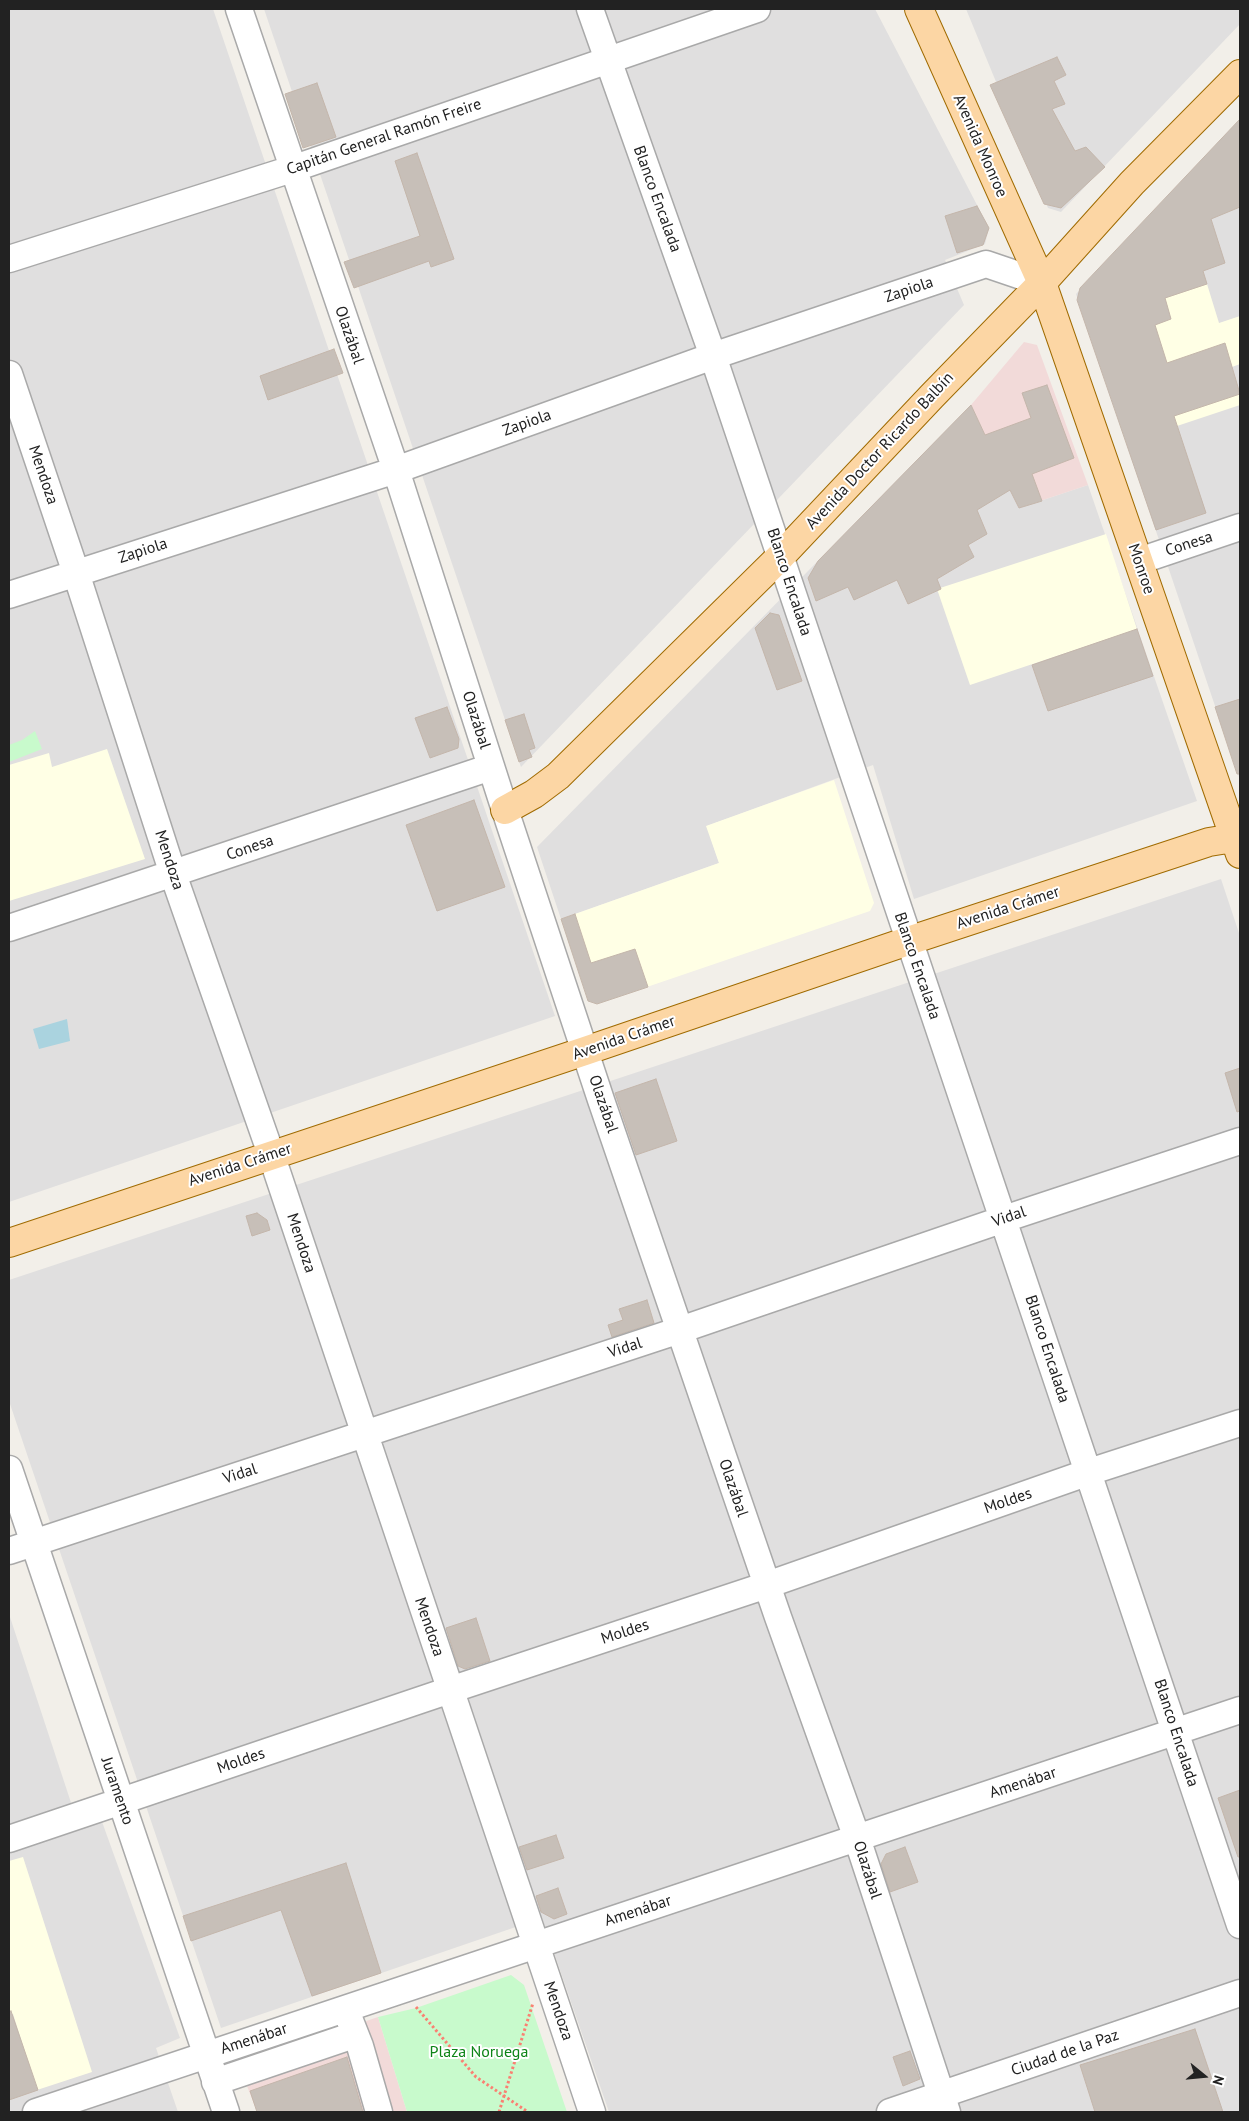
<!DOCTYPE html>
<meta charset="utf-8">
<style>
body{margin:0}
#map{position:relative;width:1249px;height:2121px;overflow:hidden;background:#f2efe9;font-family:"PT Sans",sans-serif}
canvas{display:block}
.frame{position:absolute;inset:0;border:10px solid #222;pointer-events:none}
.north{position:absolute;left:1179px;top:2051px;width:50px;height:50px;-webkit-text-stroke:4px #fff;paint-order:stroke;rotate:107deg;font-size:14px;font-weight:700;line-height:20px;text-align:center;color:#222}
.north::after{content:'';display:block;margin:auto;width:18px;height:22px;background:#222;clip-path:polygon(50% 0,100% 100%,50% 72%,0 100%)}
</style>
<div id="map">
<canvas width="1249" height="2121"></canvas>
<div class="frame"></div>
<div class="north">N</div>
</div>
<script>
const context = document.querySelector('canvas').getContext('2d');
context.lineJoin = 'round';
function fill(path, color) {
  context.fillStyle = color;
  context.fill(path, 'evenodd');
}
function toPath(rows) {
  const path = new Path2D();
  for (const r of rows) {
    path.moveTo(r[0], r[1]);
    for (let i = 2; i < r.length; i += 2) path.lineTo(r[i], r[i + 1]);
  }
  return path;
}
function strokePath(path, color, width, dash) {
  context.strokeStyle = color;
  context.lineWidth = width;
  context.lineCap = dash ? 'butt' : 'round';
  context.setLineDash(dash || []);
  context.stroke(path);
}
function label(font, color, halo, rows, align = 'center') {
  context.font = font + ' "PT Sans",sans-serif';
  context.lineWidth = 4;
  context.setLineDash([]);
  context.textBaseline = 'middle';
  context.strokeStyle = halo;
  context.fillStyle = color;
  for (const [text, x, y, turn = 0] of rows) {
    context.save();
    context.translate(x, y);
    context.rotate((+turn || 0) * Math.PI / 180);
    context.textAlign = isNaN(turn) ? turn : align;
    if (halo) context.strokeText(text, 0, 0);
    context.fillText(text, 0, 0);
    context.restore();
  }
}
fill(toPath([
 [9,9,213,9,555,1016,9,1202],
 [264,9,875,9,989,228,985,244,945,260,964,305,521,767],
 [966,9,1240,9,1240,24,1061,212,1048,208],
 [1240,121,1240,780,1076,294],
 [971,405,1019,508,1088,485,1197,801,914,899,873,765,707,826,719,863,561,919,537,847],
 [1221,879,1240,936,1240,2112,609,2112,542,1918,221,2028,9,1401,9,1280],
 [9,1614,79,1827,101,1819,180,2038,156,2048,178,2112,9,2112]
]), '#e0dfdf');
fill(toPath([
 [1024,342,1037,345,1088,485,1019,508,971,405],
 [378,2017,407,2112,257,2112,239,2065]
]), '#f2dad9');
fill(toPath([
 [1207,284,1219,323,1240,316,1240,364,1232,367,1240,395,1240,405,1126,443,1102,369,1162,349,1155,325,1171,319,1165,298],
 [1106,534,1137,629,970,685,937,589],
 [107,749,145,859,9,901,9,765,49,753,52,767],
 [834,780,874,903,870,911,597,1004,588,1001,561,919,719,863,706,826],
 [23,1857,92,2072,37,2090,13,2014,9,2015,9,1861]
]), '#ffffe5');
fill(toPath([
 [35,731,42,749,9,762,9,745,22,740],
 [511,1975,524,1985,567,2112,407,2112,378,2017,416,2008]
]), '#c8facc');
fill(toPath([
 [67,1019,70,1041,39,1049,33,1029]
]), '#aad3df');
const building = toPath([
 [1057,57,1066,75,1054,81,1065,104,1052,109,1075,151,1086,147,1105,167,1061,208,1044,204,990,85,1057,57],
 [317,83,336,137,303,148,285,94,317,83],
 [1240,119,1240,207,1211,219,1225,263,1203,271,1207,284,1165,298,1171,319,1155,325,1167,363,1225,343,1240,394,1174,416,1206,513,1156,530,1077,300,1080,288,1240,119],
 [417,153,454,259,431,267,429,261,354,288,344,262,420,236,395,161,417,153],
 [977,206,989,228,983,245,957,253,945,216,977,206],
 [334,349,343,373,268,400,260,376,334,349],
 [1047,385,1074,458,1032,474,1042,501,1019,508,1010,490,977,510,987,534,968,545,974,557,937,579,941,589,908,604,897,580,854,600,848,587,816,601,808,578,818,561,971,405,985,435,1031,418,1022,393,1047,385],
 [770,613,779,615,802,681,777,690,755,628,770,613],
 [1137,629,1153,676,1048,711,1032,665,1137,629],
 [1240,699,1240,774,1237,774,1215,707,1240,699],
 [447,707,459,739,458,748,430,758,415,718,447,707],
 [524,714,535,748,529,750,532,757,519,762,505,720,524,714],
 [474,800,505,887,437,911,406,825,474,800],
 [575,914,591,963,635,949,648,987,597,1004,588,1001,561,919,575,914],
 [1240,1068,1240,1111,1237,1112,1225,1073,1240,1068],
 [656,1079,677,1141,636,1155,615,1093,656,1079],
 [257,1213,267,1220,270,1230,252,1236,246,1216,257,1213],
 [647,1300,654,1323,612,1337,608,1325,623,1320,619,1309,647,1300],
 [476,1618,490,1661,465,1669,458,1666,446,1628,476,1618],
 [1240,1790,1240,1857,1238,1857,1218,1798,1240,1790],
 [556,1835,564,1858,527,1870,519,1847,556,1835],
 [905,1847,918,1882,890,1892,881,1864,886,1854,905,1847],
 [346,1863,381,1973,312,1996,281,1910,191,1941,183,1916,346,1863],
 [558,1888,567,1914,554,1919,541,1912,536,1896,558,1888],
 [11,2011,38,2090,9,2100,9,2012,11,2011],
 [1195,2029,1223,2112,1095,2112,1080,2065,1195,2029],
 [910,2051,920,2079,903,2086,893,2057,910,2051],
 [347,2057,363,2112,257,2112,250,2091,347,2057]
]);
fill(building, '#c7bfb8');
strokePath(building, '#c4b6ab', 1);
const minor = toPath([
 [239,9,396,470,505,810,601,1100,778,1617,857,1838,947,2112],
 [590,9,713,356,1240,1925],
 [9,259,292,169,757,9],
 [9,374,76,573,173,874,271,1154,592,2112],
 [1139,561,1240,527],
 [9,595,396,470,713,356,986,264,1042,283],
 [9,928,491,767],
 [9,1469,226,2112],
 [9,1551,680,1330,1004,1219,1240,1141],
 [9,1839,450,1690,767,1585,1089,1472,1240,1423],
 [349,2018,360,2046,379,2112],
 [215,2082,354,2035],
 [36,2112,1240,1710],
 [890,2112,1240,1993]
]);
const major = toPath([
 [919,9,1042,283,1240,854],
 [505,810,534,794,558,776,780,557,932,396,1042,283,1132,183,1240,74],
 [9,1243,585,1051,908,941,1209,842,1240,837]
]);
strokePath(minor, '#a9a9a9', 29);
strokePath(major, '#a06b00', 30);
strokePath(toPath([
 [416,2007,476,2077,528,2112],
 [499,2112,533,2003]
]), '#fa8072', 3, [2.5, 2.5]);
strokePath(minor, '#fff', 26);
strokePath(major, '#fcd6a4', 28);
label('16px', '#222', '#fff', [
 ["Capitán General Ramón Freire",384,137,-19],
 ["Avenida Monroe",980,146,66],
 ["Blanco Encalada",657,199,70],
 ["Zapiola",909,290,-19],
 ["Olazábal",349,335,71],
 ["Zapiola",527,423,-20],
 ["Avenida Doctor Ricardo Balbín",880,451,-47],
 ["Mendoza",43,475,71],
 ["Conesa",1189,544,-18],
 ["Zapiola",143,551,-18],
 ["Monroe",1141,569,71],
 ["Blanco Encalada",789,582,72],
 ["Olazábal",476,720,72],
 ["Conesa",250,848,-19],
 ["Mendoza",169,860,72],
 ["Avenida Crámer",1008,908,-18],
 ["Blanco Encalada",917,966,71],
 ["Avenida Crámer",624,1038,-19],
 ["Olazábal",603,1104,71],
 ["Avenida Crámer",240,1165,-18],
 ["Vidal",1009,1217,-19],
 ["Mendoza",301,1243,72],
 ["Vidal",625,1348,-18],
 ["Blanco Encalada",1047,1349,72],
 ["Vidal",240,1474,-18],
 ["Olazábal",733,1488,71],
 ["Moldes",1008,1501,-19],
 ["Mendoza",429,1627,71],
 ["Moldes",625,1632,-18],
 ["Blanco Encalada",1176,1733,72],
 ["Moldes",241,1761,-19],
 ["Amenábar",1023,1783,-18],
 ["Juramento",117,1791,71],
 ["Olazábal",867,1870,72],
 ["Amenábar",638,1911,-18],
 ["Mendoza",558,2011,71],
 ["Amenábar",254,2039,-18],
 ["Ciudad de la Paz",1065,2053,-19]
]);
label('16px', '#0c8416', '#fff', [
 ["Plaza Noruega",479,2052]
]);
</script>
